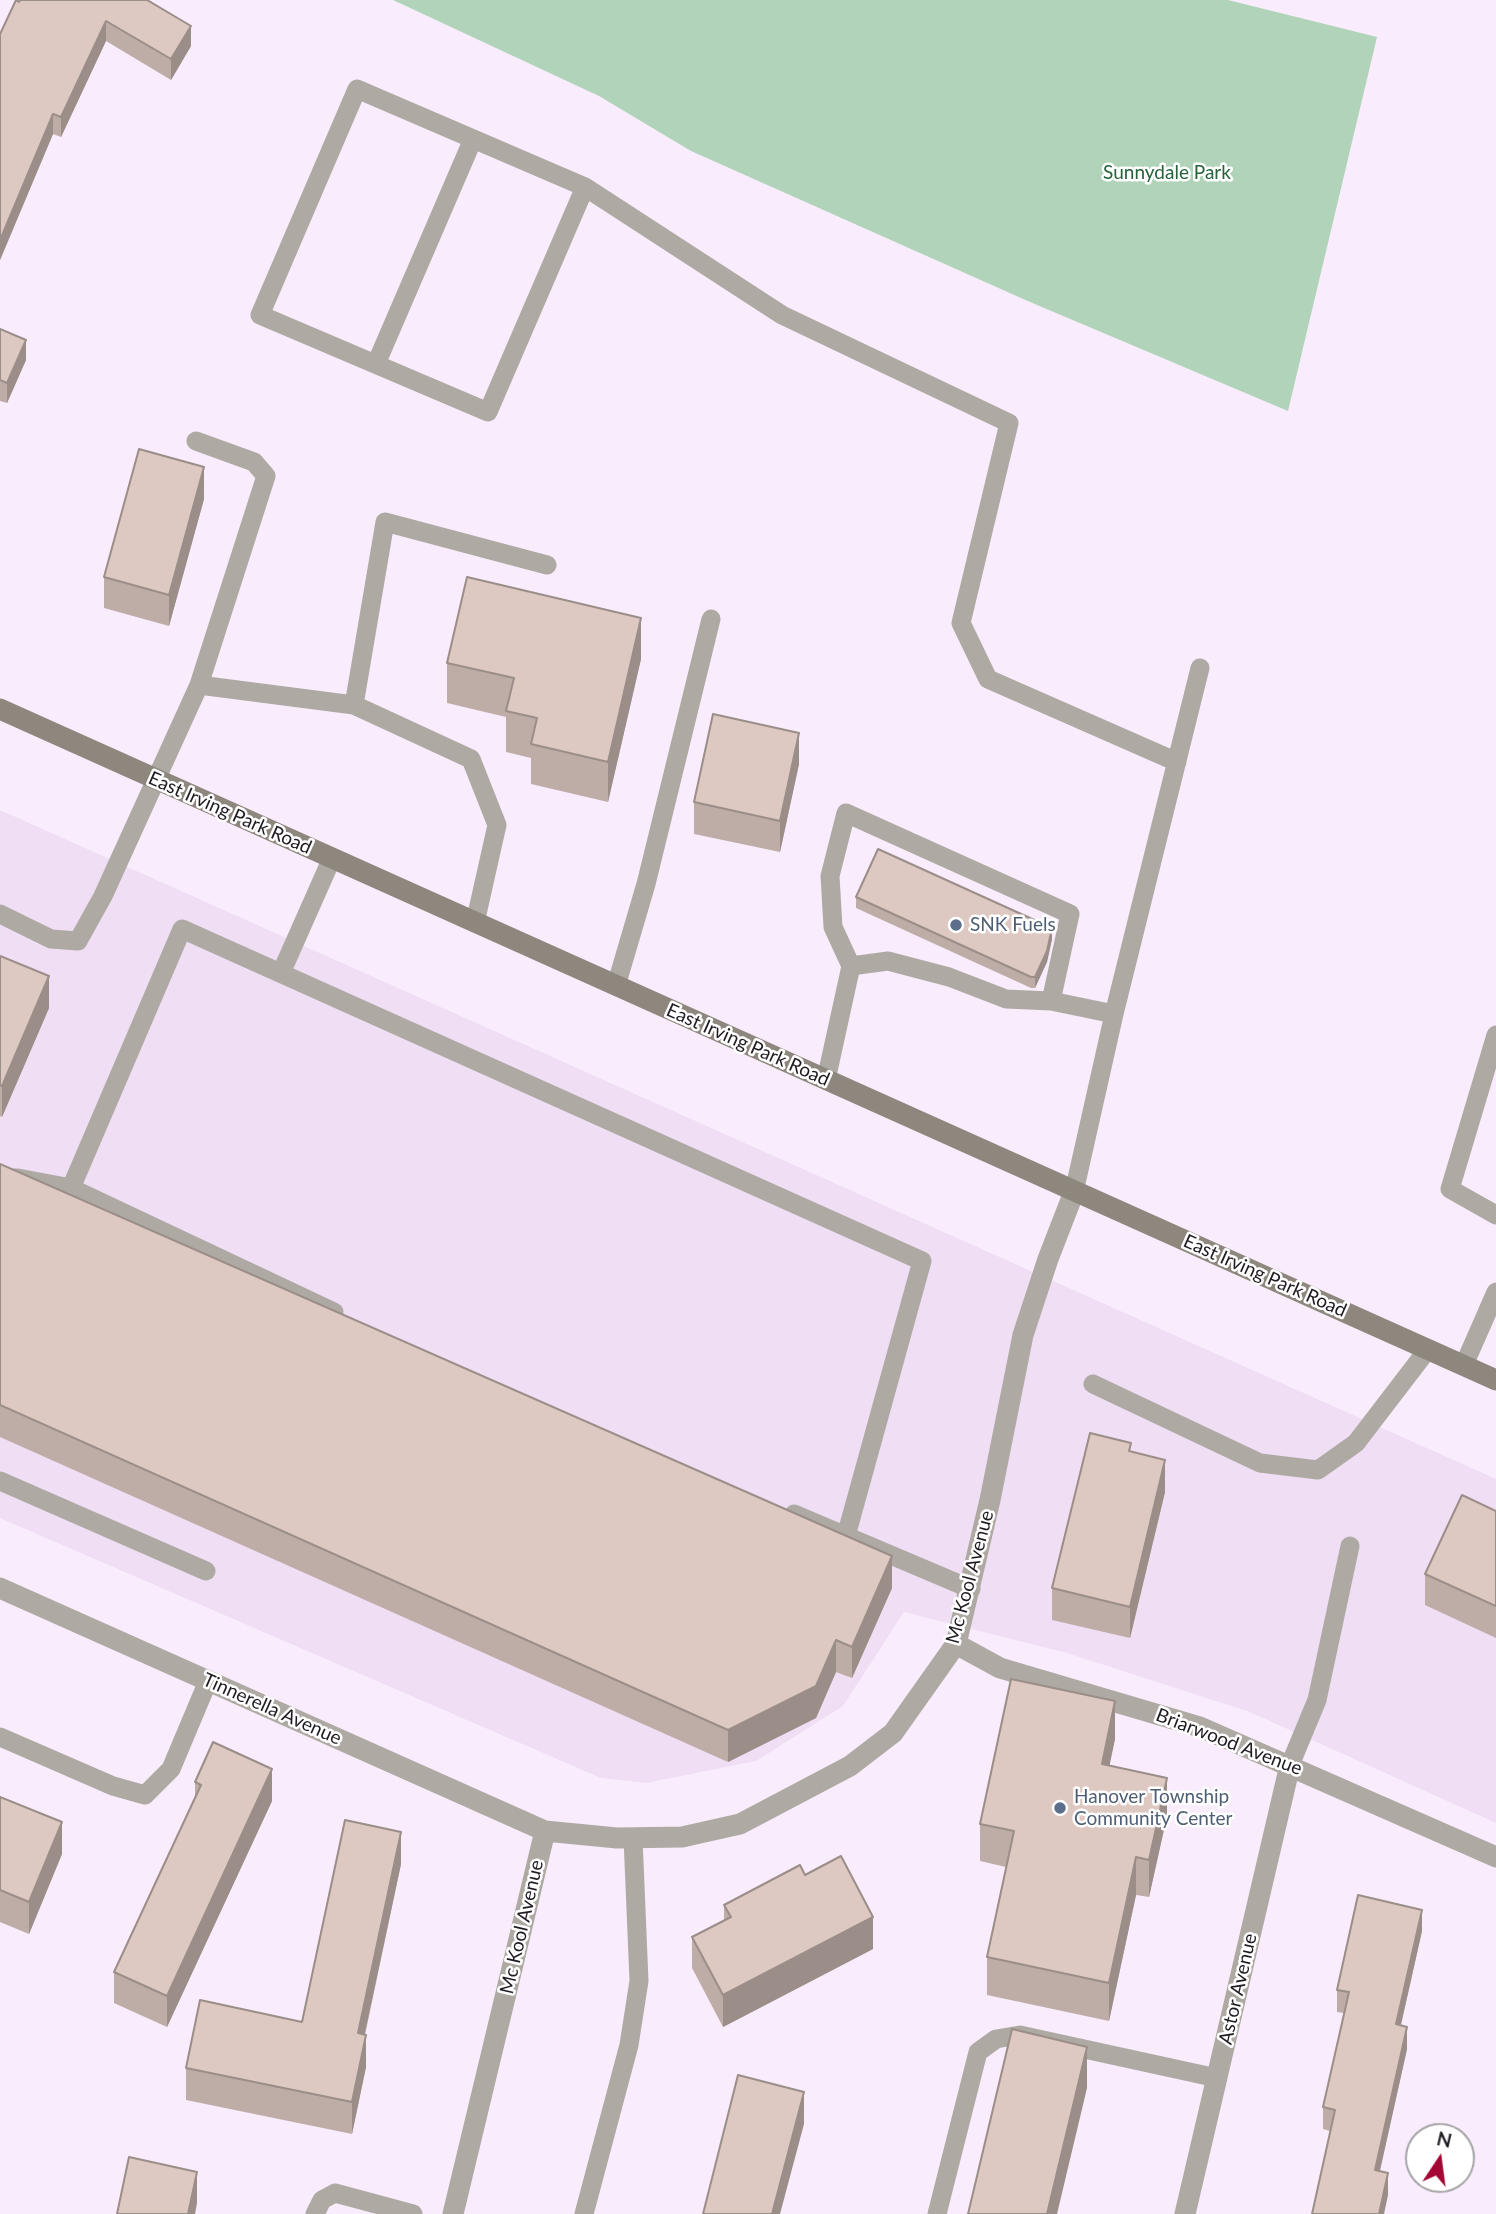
<!DOCTYPE html>
<style>
body{margin:0}
#map{position:relative;width:1496px;height:2214px;overflow:hidden;background:#f9edfd;font-family:Lato,sans-serif}
canvas{display:block}
.north{position:absolute;left:1405px;top:2123px;width:70px;height:70px;box-sizing:border-box;background:#fff;border:2px solid #a5a4a6;border-radius:50%;rotate:13deg;font-size:19px;font-weight:700;line-height:28px;text-align:center;color:#1f1b21}
.north::after{content:'';display:block;margin:auto;width:24px;height:32px;background:#a40734;clip-path:polygon(50% 0,100% 100%,50% 72%,0 100%)}
</style>
<div id="map">
<canvas width="1496" height="2214"></canvas>
<div class="north">N</div>
</div>
<script>
const context = document.querySelector('canvas').getContext('2d');
context.lineJoin = 'round';
function fill(path, color) {
  context.fillStyle = color;
  context.fill(path, 'evenodd');
}
function toPath(rows) {
  const path = new Path2D();
  for (const r of rows) {
    path.moveTo(r[0], r[1]);
    for (let i = 2; i < r.length; i += 2) path.lineTo(r[i], r[i + 1]);
  }
  return path;
}
function strokePath(path, color, width, dash) {
  context.strokeStyle = color;
  context.lineWidth = width;
  context.lineCap = dash ? 'butt' : 'round';
  context.setLineDash(dash || []);
  context.stroke(path);
}
function label(font, color, halo, rows, align = 'center') {
  context.font = font + ' Lato,sans-serif';
  context.lineWidth = 5;
  context.setLineDash([]);
  context.textBaseline = 'middle';
  context.strokeStyle = halo;
  context.fillStyle = color;
  for (const [text, x, y, turn = 0] of rows) {
    context.save();
    context.translate(x, y);
    context.rotate((+turn || 0) * Math.PI / 180);
    context.textAlign = isNaN(turn) ? turn : align;
    if (halo) context.strokeText(text, 0, 0);
    context.fillText(text, 0, 0);
    context.restore();
  }
}
fill(toPath([
 [0,810,1496,1479,1496,1823,1250,1712,1067,1653,904,1612,843,1706,756,1761,646,1783,601,1778,0,1518]
]), '#efdef4');
fill(toPath([
 [393,0,1228,0,1377,37,1288,411,1030,302,691,151,599,96]
]), '#b1d3b9');
strokePath(toPath([
 [585,187,488,412,260,315,357,89,585,187,782,315,1009,423,961,623,988,679,1177,762],
 [376,364,473,139],
 [199,685,354,705],
 [0,914,51,939,78,941,103,896,199,685,266,476,254,462,196,441],
 [475,923,497,825,471,759,354,705,385,522,547,565],
 [851,966,833,927,830,876,846,813,1070,914,1051,1001],
 [281,973,332,858],
 [616,986,646,884,711,619],
 [1496,1035,1450,1189,1496,1215],
 [826,1080,851,966,888,961,949,977,1006,999,1051,1001,1114,1014],
 [0,1178,18,1178,71,1188,334,1312],
 [71,1188,182,929,922,1261,846,1536],
 [1074,1192,1114,1014,1200,668],
 [1464,1365,1496,1292],
 [1093,1384,1260,1463,1318,1470,1356,1443,1428,1349],
 [0,1481,206,1571],
 [794,1514,971,1589],
 [0,1737,113,1786,145,1795,171,1769,208,1681],
 [1290,1765,1317,1700,1350,1546],
 [315,2214,322,2200,335,2193,413,2214],
 [584,2214,629,2045,639,1981,633,1838],
 [937,2214,978,2052,996,2039,1020,2035,1217,2078]
]), '#aeaaa3', 19);
strokePath(toPath([
 [0,1588,545,1831],
 [956,1644,1000,1668,1200,1727,1496,1857],
 [453,2214,545,1831,617,1838,682,1837,740,1824,850,1766,893,1733,956,1644,990,1500,1023,1335,1048,1259,1074,1192],
 [1185,2214,1290,1765]
]), '#aeaaa3', 21);
strokePath(toPath([
 [0,709,1496,1380]
]), '#8d877d', 21);
fill(toPath([
 [147,0,191,46,171,80,106,41,61,137,53,134,0,260,0,34,19,2],
 [0,329,26,360,7,403,0,401],
 [204,499,169,626,104,608,104,577],
 [641,659,608,802,531,784,531,758,506,752,506,717,447,703,447,663],
 [799,764,780,852,694,834,694,802],
 [856,897,1052,939,1047,962,1035,988,1031,988,856,908],
 [0,956,49,1008,2,1117,0,1116],
 [0,1164,892,1588,852,1678,836,1672,816,1718,728,1762,0,1437],
 [1131,1452,1165,1492,1130,1638,1052,1620,1052,1588],
 [1496,1511,1496,1638,1425,1605,1425,1574],
 [1115,1739,1109,1765,1167,1816,1149,1897,1136,1895,1109,2021,987,1995,987,1957,1006,1867,980,1861,980,1824],
 [195,1782,272,1801,167,2027,114,2003,114,1972,195,1798],
 [0,1797,62,1854,29,1934,0,1922],
 [401,1864,365,2035,366,2067,352,2134,186,2100,186,2068,302,2022],
 [805,1875,873,1949,723,2027,692,1968,692,1937,724,1921,724,1905],
 [1422,1931,1401,2025,1407,2049,1380,2171,1388,2195,1330,2131,1323,2129,1323,2107,1344,2013,1337,2012,1337,1990]
]), '#beada7');
fill(toPath([
 [106,21,106,41,61,137,61,117],
 [191,26,191,46,171,80,171,59],
 [53,114,53,134,0,260,0,240],
 [26,340,26,360,7,403,7,383],
 [204,467,204,499,169,626,169,595],
 [641,618,641,659,608,802,608,762],
 [799,733,799,764,780,852,780,821],
 [1052,928,1052,939,1047,962,1035,988,1035,977],
 [49,976,49,1008,2,1117,2,1086],
 [1165,1460,1165,1492,1130,1638,1130,1607],
 [892,1556,892,1588,852,1678,852,1647],
 [836,1640,836,1672,816,1718,728,1762,728,1730],
 [1115,1701,1115,1739,1102,1802,1102,1764],
 [272,1769,272,1801,167,2027,167,1996],
 [1167,1778,1167,1816,1149,1897,1149,1860],
 [62,1822,62,1854,29,1934,29,1902],
 [401,1832,401,1864,358,2065,358,2033],
 [1136,1857,1136,1895,1109,2021,1109,1983],
 [1422,1910,1422,1931,1396,2046,1396,2024],
 [873,1917,873,1949,723,2027,723,1995],
 [1407,2027,1407,2049,1375,2192,1375,2170],
 [366,2035,366,2067,352,2134,352,2102],
 [1087,2047,1087,2088,1057,2214,1047,2214],
 [804,2092,804,2124,780,2214,772,2214],
 [197,2172,197,2203,195,2214,188,2214],
 [1388,2173,1388,2195,1384,2214,1379,2214]
]), '#9b8d88');
const building = toPath([
 [16,0,19,2,20,0,147,0,191,26,171,59,106,21,61,117,53,114,0,240,0,34,16,0],
 [0,329,26,340,7,383,0,380,0,329],
 [139,449,204,467,169,595,104,577,139,449],
 [467,577,641,618,608,762,531,744,537,718,506,711,514,678,447,663,467,577],
 [713,714,799,733,780,821,694,802,713,714],
 [878,849,1052,928,1047,951,1035,977,1031,977,856,897,878,849],
 [0,956,49,976,2,1086,0,1085,0,956],
 [0,1164,892,1556,852,1647,836,1640,816,1686,728,1730,0,1405,0,1164],
 [1090,1433,1131,1443,1129,1451,1165,1460,1130,1607,1052,1588,1090,1433],
 [1462,1495,1496,1511,1496,1606,1425,1574,1462,1495],
 [1011,1679,1115,1701,1102,1764,1167,1778,1149,1860,1136,1857,1109,1983,987,1957,1014,1831,980,1824,1011,1679],
 [213,1742,272,1769,167,1996,114,1972,201,1785,195,1782,213,1742],
 [0,1797,62,1822,29,1902,0,1890,0,1797],
 [345,1820,401,1832,358,2033,366,2035,352,2102,186,2068,200,2000,302,2022,345,1820],
 [841,1856,873,1917,723,1995,692,1937,731,1917,724,1905,800,1865,805,1875,841,1856],
 [1358,1895,1422,1910,1396,2024,1407,2027,1375,2170,1388,2173,1379,2214,1312,2214,1335,2110,1323,2107,1349,1992,1337,1990,1358,1895],
 [1012,2029,1087,2047,1047,2214,968,2214,1012,2029],
 [738,2075,804,2092,772,2214,703,2214,738,2075],
 [129,2157,197,2172,188,2214,117,2214,129,2157]
]);
fill(building, '#ddc9c2');
strokePath(building, '#9b8d88', 2);
for (const [x, y, r, color] of [
 [956,925,7,"#5c6f8a"],
 [1060,1808,7,"#5c6f8a"]
]) {
  const dot = new Path2D();
  dot.arc(x, y, r, 0, 2 * Math.PI);
  context.fillStyle = color;
  context.fill(dot);
  strokePath(dot, '#fff', 2.5);
}
label('19px', '#26623a', '#fff', [
 ["Sunnydale Park",1167,173]
]);
label('19px', '#1f1b21', '#fff', [
 ["East Irving Park Road",230,813,24],
 ["East Irving Park Road",748,1045,24],
 ["East Irving Park Road",1265,1276,24],
 ["Mc Kool Avenue",970,1577,-75],
 ["Tinnerella Avenue",272,1709,24],
 ["Briarwood Avenue",1229,1742,21],
 ["Mc Kool Avenue",522,1927,-77],
 ["Astor Avenue",1238,1989,-77]
]);
label('19px', '#4e5e75', '#fff', [
 ["SNK Fuels",970,925],
 ["Hanover Township",1074,1797],
 ["Community Center",1074,1819]
], 'left');
</script>
